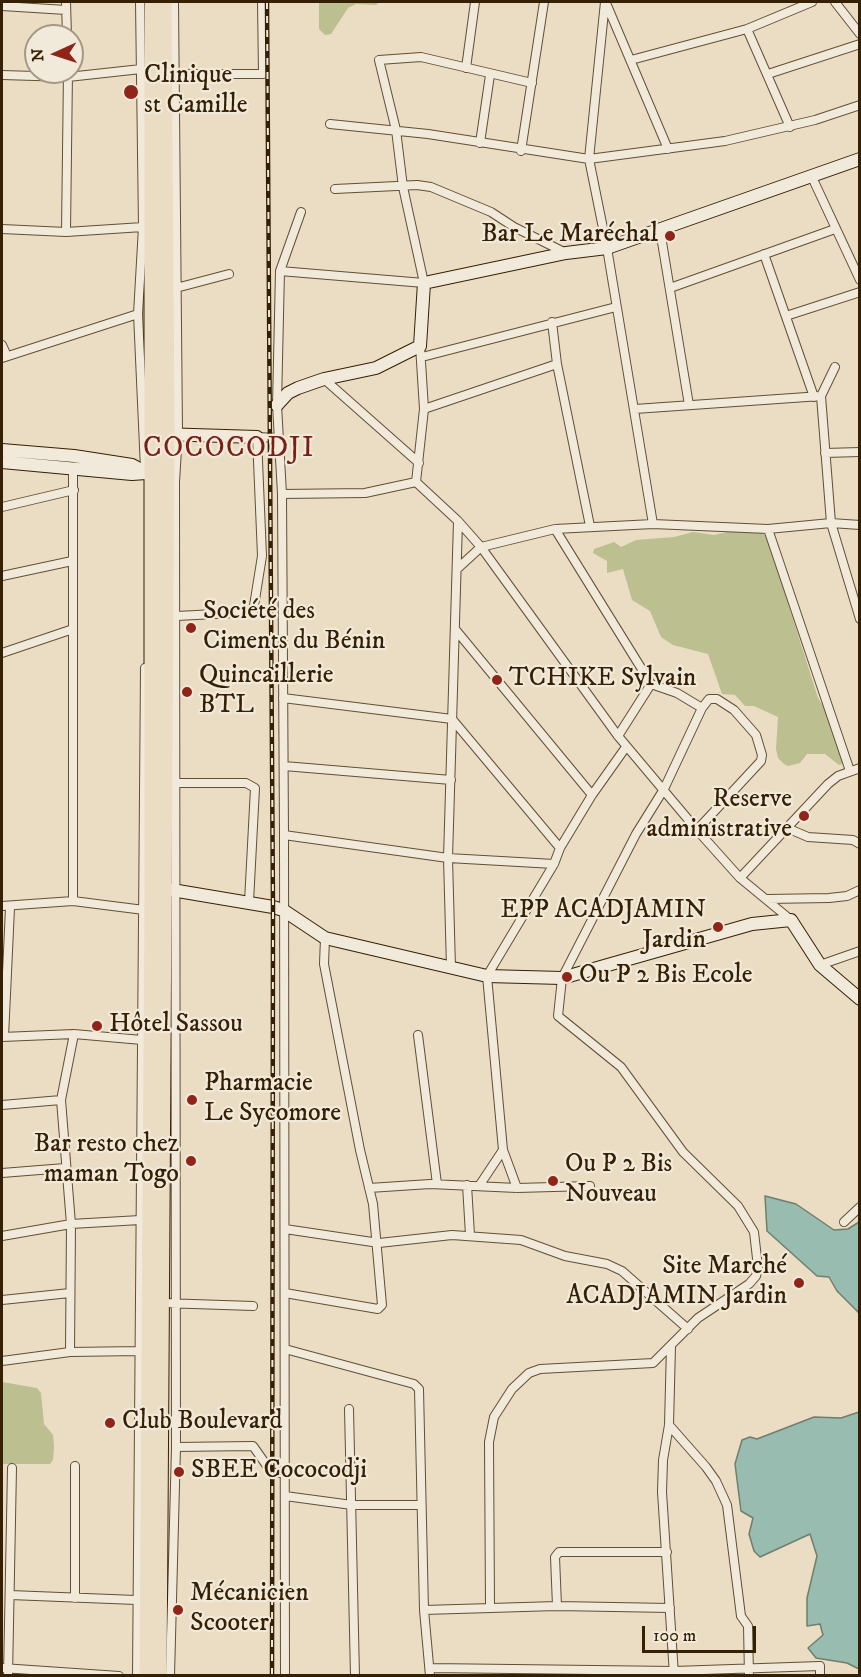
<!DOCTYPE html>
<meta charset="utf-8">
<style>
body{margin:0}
#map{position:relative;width:861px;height:1677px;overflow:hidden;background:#eaddc4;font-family:"IM FELL DW Pica",serif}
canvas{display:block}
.frame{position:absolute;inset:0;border:3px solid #352004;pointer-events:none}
.north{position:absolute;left:24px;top:24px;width:60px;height:60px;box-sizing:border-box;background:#f1e9d9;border:2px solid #a69984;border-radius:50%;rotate:267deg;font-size:16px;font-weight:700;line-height:24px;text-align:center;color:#352004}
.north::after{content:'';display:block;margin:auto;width:21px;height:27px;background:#8f2418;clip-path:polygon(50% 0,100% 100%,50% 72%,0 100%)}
.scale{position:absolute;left:642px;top:1626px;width:114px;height:27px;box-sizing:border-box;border:3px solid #352004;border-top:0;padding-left:8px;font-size:18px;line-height:21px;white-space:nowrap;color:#352004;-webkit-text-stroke:4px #f1e9d9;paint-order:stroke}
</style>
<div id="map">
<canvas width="861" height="1677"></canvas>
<div class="frame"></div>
<div class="north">N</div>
<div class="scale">100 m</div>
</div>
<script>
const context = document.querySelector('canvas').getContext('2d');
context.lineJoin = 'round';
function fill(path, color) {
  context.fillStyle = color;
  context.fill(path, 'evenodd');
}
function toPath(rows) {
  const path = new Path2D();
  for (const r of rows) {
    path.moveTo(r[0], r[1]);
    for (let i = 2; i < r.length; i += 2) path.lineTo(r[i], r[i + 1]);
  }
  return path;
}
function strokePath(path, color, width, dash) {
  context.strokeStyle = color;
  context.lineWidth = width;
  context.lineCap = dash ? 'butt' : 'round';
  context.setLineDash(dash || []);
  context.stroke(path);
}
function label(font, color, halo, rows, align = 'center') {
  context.font = font + ' "IM FELL DW Pica",serif';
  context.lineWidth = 4.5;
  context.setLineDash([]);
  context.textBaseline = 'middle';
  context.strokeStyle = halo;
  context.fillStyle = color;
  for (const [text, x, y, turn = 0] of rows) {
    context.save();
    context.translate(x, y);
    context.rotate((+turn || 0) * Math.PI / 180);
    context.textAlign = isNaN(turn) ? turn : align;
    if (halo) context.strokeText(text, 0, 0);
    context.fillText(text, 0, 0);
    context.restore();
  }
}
fill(toPath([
 [319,2,379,2,376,5,356,4,348,8,331,34,325,35,319,29],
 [740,529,759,529,769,540,772,556,788,592,788,603,818,698,829,715,845,763,839,765,825,754,807,754,800,763,788,766,784,764,778,758,776,749,778,717,754,706,745,706,735,695,722,694,708,654,673,645,661,637,650,611,632,600,623,569,607,573,607,561,593,553,594,549,614,542,621,547,636,540,674,537,693,532,714,535],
 [2,1382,37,1388,41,1393,44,1424,53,1435,54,1446,53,1460,50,1464,2,1464]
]), '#bcbf90');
const water = toPath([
 [765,1196,796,1204,834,1230,848,1229,859,1222,859,1313,837,1291,829,1277,817,1276,767,1231,765,1196],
 [859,1412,860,1412,859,1669,847,1663,816,1658,808,1648,823,1635,820,1624,807,1626,807,1598,817,1556,810,1534,760,1557,754,1551,749,1534,753,1518,741,1511,735,1464,742,1440,750,1437,757,1439,814,1417,841,1418,859,1412]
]);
fill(water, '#98bcb0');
strokePath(water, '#707e6b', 1.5);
const street = toPath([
 [66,2,67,36],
 [140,2,143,227,138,314,145,469],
 [605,2,589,159,607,248,653,524],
 [835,2,860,34],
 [606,3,668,149],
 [2,6,66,10],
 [747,29,790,127],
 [631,60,747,29,812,2],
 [466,68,475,2],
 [175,74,263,74,262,2],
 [768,74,860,44],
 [2,75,68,77,141,69],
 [330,124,428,134,589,159,725,141,815,120,860,105],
 [480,143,490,75],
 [521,151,544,2],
 [811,175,860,280],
 [335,189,417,185,431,187,491,212,514,227,566,253],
 [2,229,66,232,143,227],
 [660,230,689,405],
 [66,232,68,72],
 [764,254,814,397],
 [280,271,424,283,403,187,396,130,379,60,421,57,532,83],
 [176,288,229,274],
 [670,288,835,229],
 [786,316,860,292],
 [552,322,557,364,590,526],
 [2,345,7,356],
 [420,346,424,409,416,482,458,521,481,547,618,736,697,830,740,878,791,920],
 [422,357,616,307],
 [2,358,138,314],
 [835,367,821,396,831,523,860,619],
 [324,379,419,463],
 [424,409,557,364],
 [635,409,821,396],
 [825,453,860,452],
 [73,469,73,901],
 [282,494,365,493,416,482],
 [2,507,74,490],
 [555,529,651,684,677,693,702,708],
 [768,529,850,771],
 [457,569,481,547,555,529,653,524,768,529,831,523,860,525],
 [2,576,72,561],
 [177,616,253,612,262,556,257,437,279,438],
 [455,629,592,795],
 [2,653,73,629],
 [283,698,452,719,560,848],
 [618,736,651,684],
 [284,766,451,780],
 [175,783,246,783,255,788,249,902],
 [787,828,808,837,853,840,860,844],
 [284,835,448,858,554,864],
 [740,878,828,784,838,776,860,768],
 [767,899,829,898,847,896,860,890],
 [2,906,73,901,144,910],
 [820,965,860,951],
 [451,968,448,858,458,521],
 [418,1035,437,1184],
 [2,1037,74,1034,142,1040],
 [4,1037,10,908],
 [2,1105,61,1100],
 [2,1173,65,1168],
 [467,1185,470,1235],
 [479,1186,503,1150],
 [369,1188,430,1184,517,1188,590,1186],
 [517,1188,503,1150,487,976,554,864,560,848,592,795,626,747],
 [844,1222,860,1207],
 [285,1229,379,1243,452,1235,521,1240,565,1256,607,1264,622,1271,688,1329],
 [2,1236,71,1224,140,1220],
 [285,1293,378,1309,382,1305,373,1204,360,1150,324,964,325,938],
 [2,1300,70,1293],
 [163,1303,253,1306],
 [671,1346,669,1425,663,1460,662,1492,674,1675],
 [285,1349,414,1384,419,1389,424,1610,430,1676],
 [70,1352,71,1224,61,1100,74,1034],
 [2,1361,70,1352,139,1351],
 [349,1409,355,1676],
 [669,1425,706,1467,716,1481,727,1505,741,1616,748,1626,749,1676],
 [176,1447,253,1446,272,1473,285,1473],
 [285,1496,352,1505,420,1505],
 [10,1595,136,1600],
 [75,1598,75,1466],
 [557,1606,555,1557,559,1552,667,1552],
 [490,1607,489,1442,494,1417,512,1389,529,1373,540,1369,653,1363,698,1318,749,1284,756,1276,758,1267,754,1232,738,1206,683,1152,621,1067,558,1016,562,978,636,834,664,789,702,708,709,699,717,699,734,710,756,735,762,755,761,761,697,830],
 [424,1610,557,1606,670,1608],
 [2,1668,119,1676],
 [431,1668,674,1671,820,1666,820,1676],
 [8,1676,12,1468],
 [137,1676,145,668],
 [170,1676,176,1447,175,482,178,433,174,2],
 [285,1676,284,835,282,494,277,405,280,271,301,212]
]);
const secondary = toPath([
 [277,405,288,393,298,388,324,379,376,368,420,346,424,283,566,253,607,248,860,159],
 [161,434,257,437],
 [2,450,74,456,132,465,145,472],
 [2,462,132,474,160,472],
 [166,889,273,907,283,910,325,938,487,976,562,978,752,924,791,920,820,965,860,999]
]);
const highway = toPath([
 [147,1676,152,900,152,2],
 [159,1676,167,433,164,2]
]);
strokePath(street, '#624f34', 10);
strokePath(secondary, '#352004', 14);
strokePath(highway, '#352004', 17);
strokePath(street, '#f1e9d9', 8);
strokePath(secondary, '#f1e9d9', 12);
strokePath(highway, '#eaddc4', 15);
const rail = toPath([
 [267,2,273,907,272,1676]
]);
strokePath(rail, '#352004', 4.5);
strokePath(rail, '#f1e9d9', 2, [7]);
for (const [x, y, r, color] of [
 [131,92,8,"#8f2418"],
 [670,236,6,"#8f2418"],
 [191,628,6,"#8f2418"],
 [497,680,6,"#8f2418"],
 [187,692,6,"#8f2418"],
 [804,816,6,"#8f2418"],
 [718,927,6,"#8f2418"],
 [567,977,6,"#8f2418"],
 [97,1026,6,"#8f2418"],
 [192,1100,6,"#8f2418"],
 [191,1161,6,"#8f2418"],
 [553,1181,6,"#8f2418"],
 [799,1283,6,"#8f2418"],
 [110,1423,6,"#8f2418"],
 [179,1472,6,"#8f2418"],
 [178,1610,6,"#8f2418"]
]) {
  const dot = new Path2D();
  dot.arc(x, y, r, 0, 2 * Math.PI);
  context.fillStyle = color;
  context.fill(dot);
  strokePath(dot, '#f1e9d9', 2);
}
label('26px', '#352004', '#f1e9d9', [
 ["Clinique",144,77],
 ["st Camille",144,107],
 ["Bar Le Maréchal",658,236,"right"],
 ["Société des",203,613],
 ["Ciments du Bénin",203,643],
 ["Quincaillerie",199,677],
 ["BTL",199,707],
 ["TCHIKE Sylvain",509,680],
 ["Reserve",792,801,"right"],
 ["administrative",792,831,"right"],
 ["EPP ACADJAMIN",706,912,"right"],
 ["Jardin",706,942,"right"],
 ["Ou P 2 Bis Ecole",579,977],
 ["Hôtel Sassou",109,1026],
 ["Pharmacie",204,1085],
 ["Le Sycomore",204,1115],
 ["Bar resto chez",179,1146,"right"],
 ["maman Togo",179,1176,"right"],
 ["Ou P 2 Bis",565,1166],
 ["Nouveau",565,1196],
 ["Site Marché",787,1268,"right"],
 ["ACADJAMIN Jardin",787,1298,"right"],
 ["Club Boulevard",122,1423],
 ["SBEE Cococodji",191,1472],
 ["Mécanicien",190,1595],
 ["Scooter",190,1625]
], 'left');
context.letterSpacing = '1.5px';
label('28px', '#7a1f14', '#f1e9d9', [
 ["COCOCODJI",229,450]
]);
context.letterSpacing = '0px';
</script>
